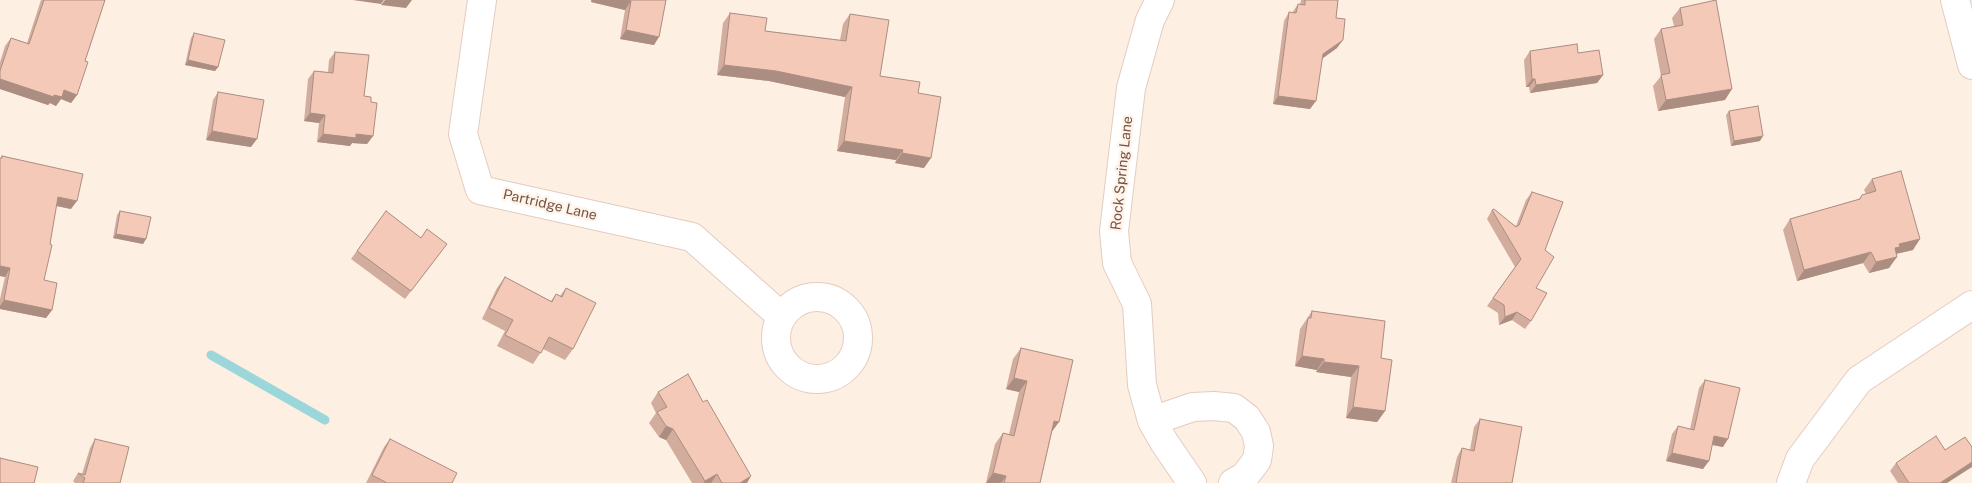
<!DOCTYPE html>
<style>
body{margin:0}
canvas{display:block;background:#fdefe1}
</style>
<canvas width="1972" height="483"></canvas>
<script>
const context = document.querySelector('canvas').getContext('2d');
context.lineJoin = 'round';
function toPath(rows) {
  const path = new Path2D();
  for (const r of rows) {
    if (r.length === 3) {
      path.moveTo(r[0] + r[2], r[1]);
      path.arc(r[0], r[1], r[2], 0, 2 * Math.PI);
      continue;
    }
    path.moveTo(r[0], r[1]);
    for (let i = 2; i < r.length; i += 2) path.lineTo(r[i], r[i + 1]);
  }
  return path;
}
function strokePath(path, color, width, dash) {
  context.strokeStyle = color;
  context.lineWidth = width;
  context.lineCap = dash ? 'butt' : 'round';
  context.setLineDash(dash || []);
  context.stroke(path);
}
function fill(path, color) {
  context.fillStyle = color;
  context.fill(path, 'evenodd');
}
function label(font, color, halo, rows, align = 'center') {
  context.font = font + ' "Public Sans",sans-serif';
  context.lineWidth = 5;
  context.setLineDash([]);
  context.textBaseline = 'middle';
  context.strokeStyle = halo;
  context.fillStyle = color;
  for (const [text, x, y, turn = 0] of rows) {
    context.save();
    context.translate(x, y);
    context.rotate((+turn || 0) * Math.PI / 180);
    context.textAlign = isNaN(turn) ? turn : align;
    if (halo) context.strokeText(text, 0, 0);
    context.fillText(text, 0, 0);
    context.restore();
  }
}
strokePath(toPath([
 [211,355,325,420]
]), '#9bd7da', 9);
const minor = toPath([
 [482,0,463,134,480,190,692,237,781,316],
 [1160,0,1150,20,1131,88,1114,231,1117,263,1137,304,1142,385,1152,421,1164,442,1192,483],
 [1955,0,1972,65],
 [817,338,41],
 [1152,421,1193,407,1214,406,1234,408,1247,418,1256,432,1259,446,1257,460,1245,476,1233,483],
 [1791,483,1800,459,1859,380,1972,305]
]);
strokePath(minor, '#e4ccc0', 30);
strokePath(minor, '#fff', 28);
fill(toPath([
 [41,0,105,0,85,61,77,95,71,103,61,99,56,106,50,103,48,105,0,89,0,62,5,46,11,38,27,43],
 [591,0,666,0,654,45,620,39,625,10,591,2],
 [1301,0,1338,0,1336,18,1337,48,1322,59,1310,109,1273,104,1284,21,1289,12,1292,13,1298,4,1300,5],
 [1680,8,1725,100,1658,111,1653,86,1661,76,1654,39,1661,29,1674,26,1672,18],
 [730,13,765,31,840,40,843,24,850,14,880,76,918,93,924,168,895,163,896,160,837,151,845,97,769,81,717,75,723,23],
 [194,33,218,67,215,71,185,65,191,38],
 [1530,51,1578,53,1603,75,1597,83,1530,93,1529,87,1526,87,1524,60],
 [335,52,364,96,371,102,373,136,367,144,352,143,350,146,317,142,319,123,304,121,308,79,314,71,328,72,329,60],
 [218,92,251,147,206,140,213,100],
 [1729,111,1760,141,1731,146,1726,115],
 [2,156,71,209,56,206,44,280,52,310,46,318,0,309,0,299,5,277,0,276,0,158,1,158],
 [1872,179,1913,250,1896,254,1889,268,1869,273,1863,263,1797,281,1783,230,1790,219,1859,199,1862,195,1866,194,1864,190],
 [1532,192,1545,250,1536,288,1531,321,1525,329,1512,320,1499,325,1498,313,1487,306,1515,267,1487,219,1492,210,1516,226,1526,200],
 [120,211,146,239,143,244,113,238,117,215],
 [386,211,421,238,441,252,405,299,351,259],
 [505,277,551,301,556,294,560,296,566,288,573,349,565,360,543,349,533,364,497,346,505,331,482,319,497,288],
 [1312,311,1381,358,1385,411,1377,422,1346,418,1351,377,1316,372,1317,370,1295,366,1300,329],
 [1021,348,1052,432,1040,483,986,483,995,444,1003,433,1009,434,1019,392,1006,389,1013,359],
 [1705,380,1723,447,1712,445,1703,469,1666,461,1672,434,1678,426,1690,429,1699,388],
 [658,392,747,483,692,483,666,440,659,437,649,423,656,413,651,403],
 [1480,419,1512,483,1451,483,1457,457,1462,448,1470,450,1474,427],
 [95,439,120,483,75,483,73,481,78,473,82,474,90,448],
 [390,439,452,483,366,483,384,447],
 [1896,463,1947,483,1898,483,1890,471]
]), '#d2ad9e');
fill(toPath([
 [353,0,384,0,381,4],
 [385,0,412,0,406,8,381,5],
 [592,0,625,0,631,1,625,10,591,2],
 [626,30,659,37,654,45,620,39],
 [1343,40,1337,48,1317,62,1323,54],
 [188,60,218,67,215,71,185,65],
 [724,65,776,71,852,87,845,97,769,81,717,75],
 [1603,75,1597,83,1530,93,1536,85],
 [0,79,54,95,64,90,77,95,71,103,61,99,56,106,50,103,48,105,0,89],
 [1532,79,1535,79,1529,87,1526,87],
 [1732,89,1725,100,1658,111,1666,100],
 [1278,96,1316,101,1310,109,1273,104],
 [310,113,325,115,319,123,304,121],
 [212,131,257,139,251,147,206,140],
 [323,134,356,134,373,136,367,144,352,143,350,146,317,142],
 [1763,136,1760,141,1731,146,1734,141],
 [844,141,903,150,896,160,837,151],
 [902,153,931,158,924,168,895,163],
 [58,197,77,201,71,209,52,205],
 [116,234,146,239,143,244,113,238],
 [1920,239,1913,250,1895,254,1897,257,1889,268,1869,273,1876,262,1899,244],
 [1871,252,1863,263,1797,281,1804,270],
 [0,266,10,268,5,277,0,276],
 [4,300,52,310,46,318,0,309,0,306],
 [1517,312,1512,320,1499,325,1505,317],
 [1302,356,1324,359,1317,370,1295,366],
 [1324,362,1359,366,1351,377,1316,372],
 [1014,378,1027,381,1019,392,1006,389],
 [1353,407,1385,411,1377,422,1346,418],
 [1054,421,1059,422,1051,433],
 [666,426,673,429,666,440,659,437],
 [1714,436,1728,439,1723,447,1708,444],
 [1672,453,1709,461,1703,469,1666,461],
 [1972,462,1972,467,1947,483,1940,483],
 [993,473,1006,476,1001,483,986,483],
 [717,474,711,483,703,483,705,481],
 [751,476,747,483,740,483]
]), '#ab8d81');
const building = toPath([
 [44,0,105,0,85,61,88,62,77,95,64,90,62,97,54,95,54,97,0,79,0,71,11,38,29,44,44,0],
 [625,0,666,0,659,37,626,30,631,1,625,0],
 [1305,0,1338,0,1336,18,1345,19,1343,40,1323,54,1316,101,1278,96,1289,12,1296,13,1298,4,1305,5,1305,0],
 [1716,0,1732,89,1666,100,1661,75,1670,73,1661,29,1683,25,1680,8,1716,0],
 [730,13,767,18,765,31,846,41,850,14,889,20,880,76,920,82,918,93,941,97,931,158,902,153,903,150,844,141,852,87,776,71,724,65,730,13],
 [194,33,225,40,218,67,188,60,194,33],
 [1577,44,1578,53,1599,50,1603,75,1536,85,1535,79,1532,79,1530,51,1577,44],
 [335,52,369,55,364,96,371,97,371,102,377,103,373,136,356,134,356,138,323,134,325,115,310,113,314,71,333,73,335,52],
 [218,92,264,100,257,139,212,131,218,92],
 [1758,106,1763,136,1734,141,1729,111,1758,106],
 [2,156,83,174,77,201,58,197,50,244,52,245,44,280,57,283,52,310,4,300,10,268,0,266,0,158,2,158,2,156],
 [1901,171,1920,239,1899,244,1900,247,1895,248,1897,257,1876,262,1871,252,1804,270,1790,219,1860,199,1862,195,1876,191,1872,179,1901,171],
 [1532,192,1563,202,1545,250,1554,257,1536,288,1547,293,1531,321,1517,312,1505,317,1504,305,1493,298,1521,259,1492,210,1494,209,1516,227,1519,225,1532,192],
 [120,211,151,217,146,239,116,234,120,211],
 [386,211,421,238,427,229,447,244,411,291,357,251,386,211],
 [505,277,552,302,556,294,562,297,566,288,596,303,573,349,549,337,541,353,505,335,513,320,489,308,505,277],
 [1312,311,1385,321,1381,358,1392,360,1385,411,1353,407,1359,366,1324,362,1324,359,1302,356,1308,318,1311,318,1312,311],
 [1021,348,1073,360,1059,422,1054,421,1040,483,1004,483,1006,476,993,473,1003,433,1014,436,1027,381,1014,378,1021,348],
 [688,374,703,402,707,400,751,476,740,483,722,483,717,474,705,481,673,429,666,426,657,412,667,407,658,392,688,374],
 [1705,380,1740,388,1728,439,1714,436,1709,461,1672,453,1678,426,1694,430,1705,380],
 [1480,419,1522,427,1512,483,1456,483,1462,448,1474,451,1480,419],
 [1936,436,1945,450,1965,437,1972,447,1972,462,1940,483,1909,483,1896,463,1936,436],
 [95,439,129,447,120,483,83,483,85,478,78,473,85,475,95,439],
 [390,439,457,473,452,483,387,483,372,475,390,439],
 [0,458,38,467,34,483,0,483,0,458]
]);
fill(building, '#f4c9b8');
strokePath(building, '#ab8d81', 1);
label('14px', '#765247', '#fff4e9', [
 ["Rock Spring Lane",1122,173,-84],
 ["Partridge Lane",550,205,13]
]);
</script>
